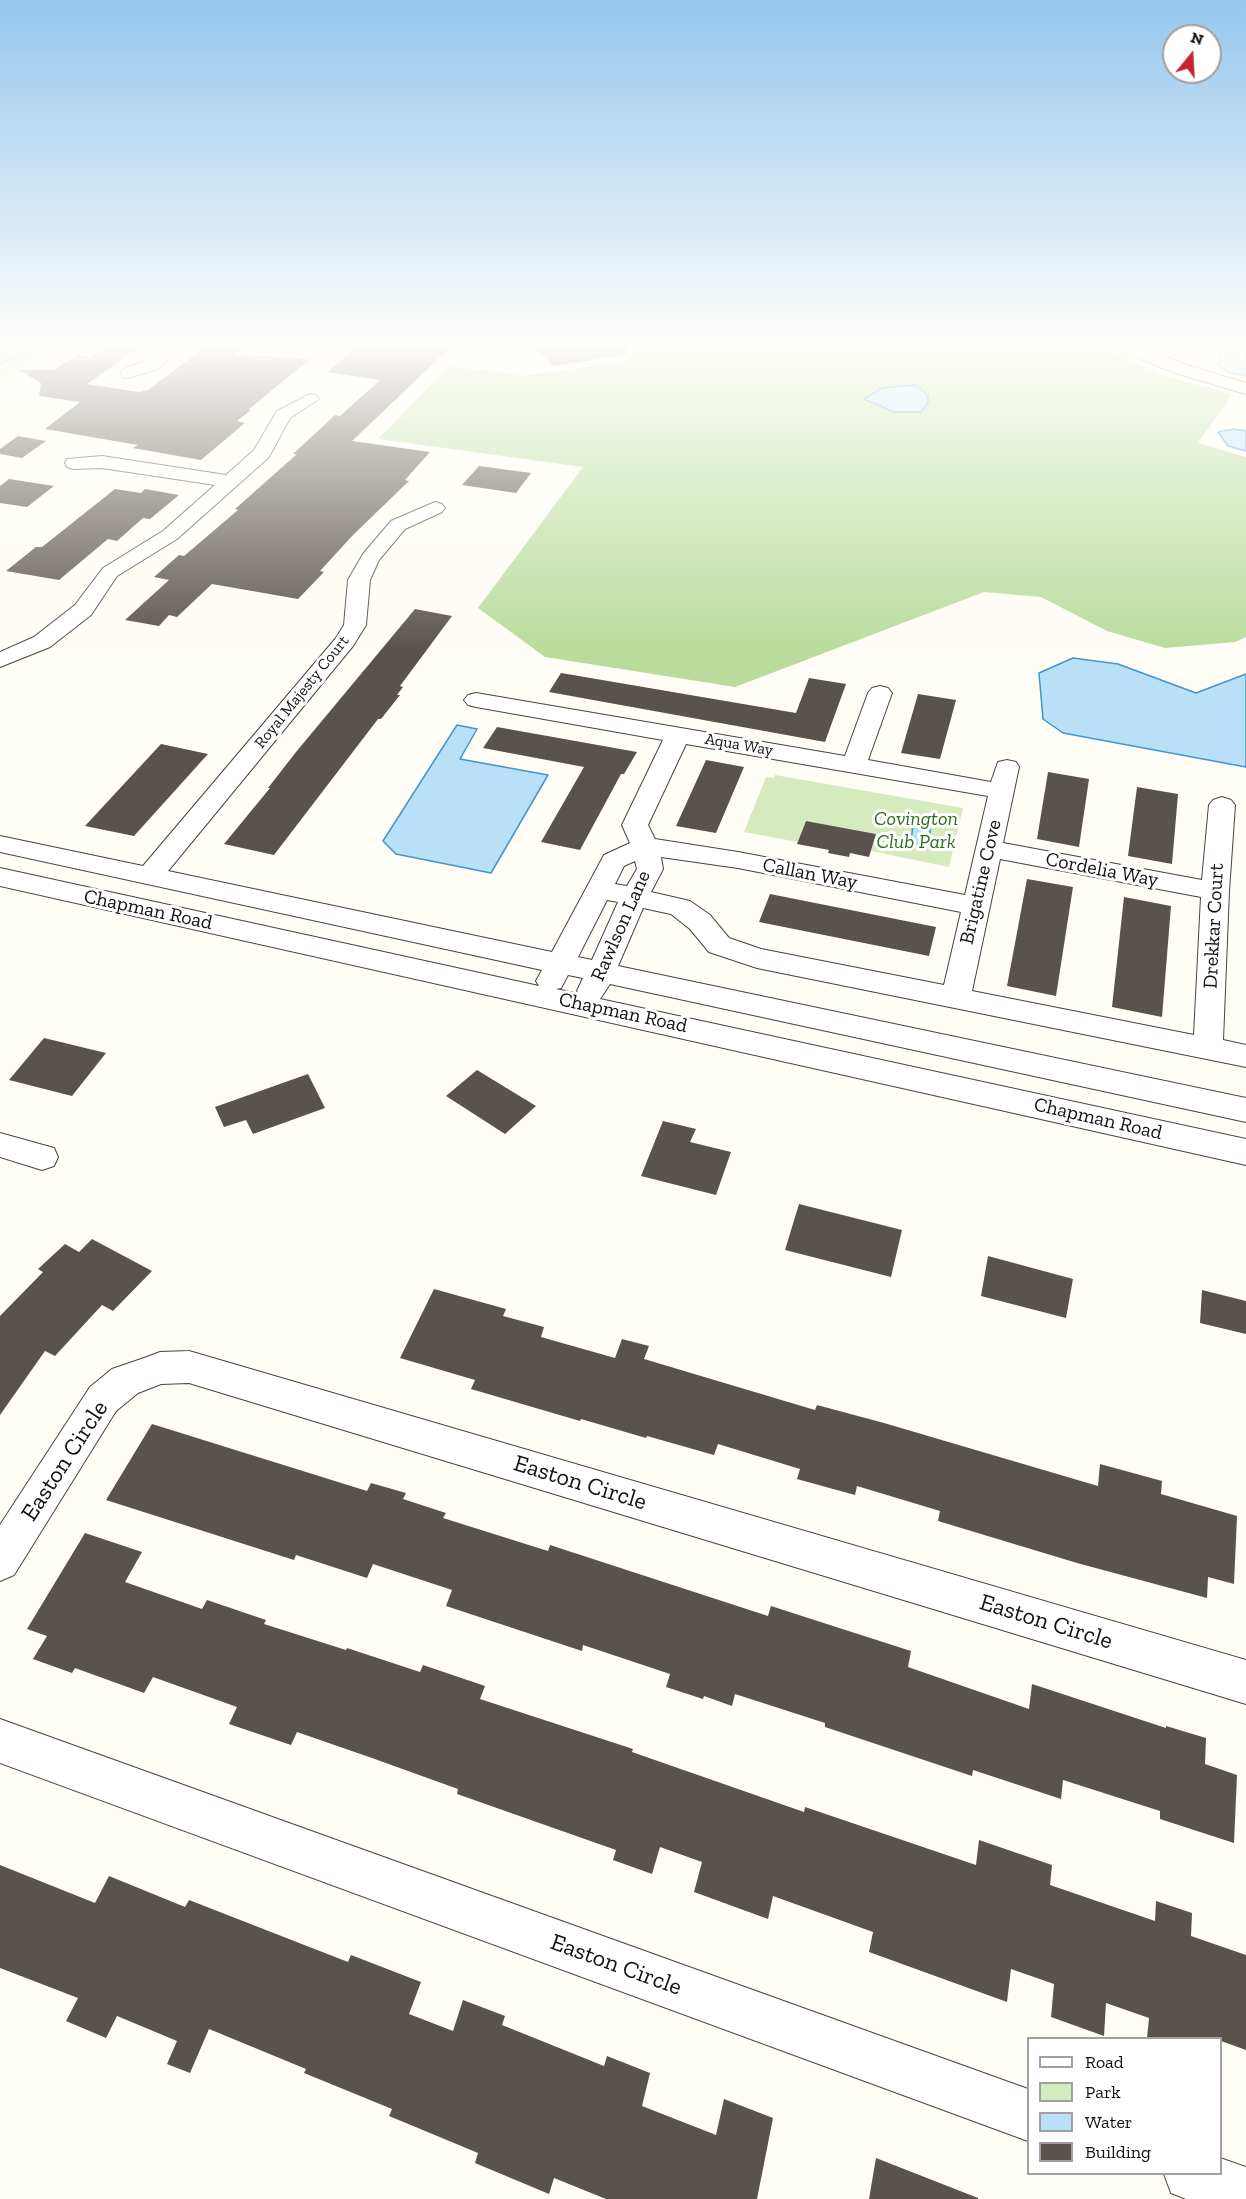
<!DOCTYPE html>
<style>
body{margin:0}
#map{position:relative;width:1246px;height:2199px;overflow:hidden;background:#fffdf5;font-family:"Zilla Slab",serif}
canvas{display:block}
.legend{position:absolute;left:1027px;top:2037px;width:195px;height:138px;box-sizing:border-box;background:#fff;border:2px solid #a0a0a0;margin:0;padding:8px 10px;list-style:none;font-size:18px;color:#111}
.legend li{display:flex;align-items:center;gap:12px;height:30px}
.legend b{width:30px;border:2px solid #a0a0a0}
.north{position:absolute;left:1162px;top:24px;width:60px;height:60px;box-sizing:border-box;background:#fff;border:2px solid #a0a0a0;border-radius:50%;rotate:18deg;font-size:16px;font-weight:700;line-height:24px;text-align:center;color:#111}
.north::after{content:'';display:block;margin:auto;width:21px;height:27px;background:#c4262e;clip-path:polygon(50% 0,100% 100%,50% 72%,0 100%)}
</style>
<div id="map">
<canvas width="1246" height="2199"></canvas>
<ul class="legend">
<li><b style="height:8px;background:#fff"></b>Road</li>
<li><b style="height:16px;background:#d5ebbd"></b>Park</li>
<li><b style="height:16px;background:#b9e0f7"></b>Water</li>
<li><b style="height:16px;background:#5a524d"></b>Building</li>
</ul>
<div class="north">N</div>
</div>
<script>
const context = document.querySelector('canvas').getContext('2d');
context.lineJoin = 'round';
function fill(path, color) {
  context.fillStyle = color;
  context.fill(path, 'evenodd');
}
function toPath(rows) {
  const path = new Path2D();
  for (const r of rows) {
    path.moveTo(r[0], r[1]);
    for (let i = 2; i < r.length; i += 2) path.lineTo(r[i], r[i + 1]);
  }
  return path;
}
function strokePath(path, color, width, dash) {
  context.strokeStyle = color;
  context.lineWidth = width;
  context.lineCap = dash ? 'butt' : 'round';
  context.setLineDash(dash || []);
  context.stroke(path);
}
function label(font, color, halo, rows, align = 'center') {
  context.font = font + ' "Zilla Slab",serif';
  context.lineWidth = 6;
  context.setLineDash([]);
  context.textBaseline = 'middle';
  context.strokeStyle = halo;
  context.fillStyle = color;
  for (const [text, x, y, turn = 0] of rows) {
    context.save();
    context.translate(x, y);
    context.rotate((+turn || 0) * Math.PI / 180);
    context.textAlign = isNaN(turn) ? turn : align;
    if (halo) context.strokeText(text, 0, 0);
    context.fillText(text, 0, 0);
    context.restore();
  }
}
fill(toPath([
 [39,343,53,343,0,379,0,365],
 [775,775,963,808,949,867,871,851,876,834,806,821,798,842,744,832,766,777,774,778]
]), '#d5ebbd');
fill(toPath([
 [654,343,986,343,1005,345,1007,343,1091,343,1162,375,1232,394,1198,443,1246,457,1246,637,1235,642,1165,648,1107,631,1041,597,984,592,735,687,545,657,478,608,583,467,378,439,449,366,521,376,614,363]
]), '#b9dc9c');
const water = toPath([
 [0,343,39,343,0,365,0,343],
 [1222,343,1246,343,1246,376,1230,373,1217,365,1222,343],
 [915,385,928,395,928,403,921,412,894,412,864,399,882,388,915,385],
 [1234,429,1246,431,1246,451,1228,446,1218,432,1234,429],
 [1073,658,1118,664,1196,693,1246,674,1246,767,1063,733,1043,719,1039,673,1073,658],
 [457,725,477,729,460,759,548,775,491,873,396,854,383,841,457,725],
 [917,821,926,822,930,826,930,841,917,845,906,843,904,841,906,836,912,834,913,822,917,821]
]);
fill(water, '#b9e0f7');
strokePath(water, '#3f96cf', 1.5);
fill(toPath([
 [211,343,249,343,234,354,310,359,248,410,251,410,237,421,245,423,201,460,133,448,138,445,45,429,80,402,39,396,41,383,19,370,54,370,77,355,91,357,109,345,137,349,87,384,139,392,148,390],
 [361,343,455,343,352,441,430,452,405,480,409,481,353,535,320,571,324,572,298,599,212,584,177,617,169,615,159,626,125,620,169,580,154,577,179,555,184,556,238,510,235,509,297,454,293,454,335,415,340,416,380,380,327,372],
 [530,343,627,343,628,354,554,366],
 [18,436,46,441,22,458,0,454,0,449],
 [479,466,531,473,516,493,462,485],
 [9,479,54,486,27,507,0,503,0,486],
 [115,489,141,493,145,489,179,495,150,519,143,518,117,541,108,539,59,580,6,571,36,547,42,547],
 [415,609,452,616,400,686,403,687,397,695,400,695,381,719,378,719,274,855,224,844,270,788,268,788,296,752],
 [561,673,796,713,809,678,846,684,825,742,549,692],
 [918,694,956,700,940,759,901,753],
 [497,727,637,752,624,774,621,774,580,850,541,842,584,767,483,748],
 [161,744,208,754,134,836,85,826],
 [706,760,744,767,716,833,676,826],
 [1048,772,1089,779,1079,847,1037,839],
 [1137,787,1178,794,1172,864,1128,856],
 [806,821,876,834,869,857,850,853,849,857,828,853,829,850,797,844],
 [1027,879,1073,887,1056,996,1007,986],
 [770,894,936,927,929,956,759,922],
 [1124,897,1171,906,1162,1017,1112,1007],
 [44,1038,106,1053,72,1096,9,1080],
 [477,1070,536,1106,505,1134,446,1096],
 [308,1074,325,1108,253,1134,246,1120,224,1127,215,1107],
 [663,1121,696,1129,690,1142,731,1152,716,1195,641,1176],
 [799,1204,902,1230,891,1277,785,1250],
 [92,1239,152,1271,113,1311,102,1305,55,1356,45,1351,0,1415,0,1316,43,1272,38,1269,65,1244,79,1252],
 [988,1256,1073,1279,1066,1318,981,1296],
 [434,1289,506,1309,503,1316,544,1327,541,1337,615,1358,622,1339,649,1346,644,1359,815,1410,817,1405,884,1423,1098,1486,1100,1464,1162,1481,1161,1494,1237,1516,1234,1584,1208,1577,1207,1598,1077,1563,938,1521,940,1511,857,1486,855,1495,797,1479,800,1469,718,1444,714,1455,647,1436,646,1438,581,1419,580,1421,471,1389,475,1380,400,1358],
 [1202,1290,1246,1301,1246,1334,1200,1323],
 [152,1424,367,1491,371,1483,406,1493,403,1499,446,1513,443,1518,548,1551,550,1545,768,1616,771,1606,833,1626,911,1651,908,1667,1029,1709,1032,1684,1166,1728,1166,1726,1206,1738,1205,1764,1237,1775,1234,1843,1160,1819,1160,1811,1063,1780,1061,1799,973,1770,972,1776,825,1727,825,1723,735,1694,732,1706,704,1696,703,1699,666,1687,670,1674,583,1645,582,1651,446,1606,452,1590,373,1564,367,1578,296,1555,294,1560,106,1500],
 [85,1533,142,1552,125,1582,202,1609,207,1600,266,1620,264,1624,346,1650,347,1648,420,1672,423,1665,485,1686,480,1699,633,1749,632,1752,804,1812,805,1807,976,1865,979,1840,1052,1865,1050,1885,1155,1921,1156,1901,1192,1913,1191,1936,1246,1955,1246,2050,1221,2041,1221,2038,1147,2038,1149,2018,1106,2003,1104,2036,1051,2017,1054,1984,1011,1969,1007,2002,869,1952,873,1932,773,1896,768,1919,694,1892,702,1862,660,1847,652,1874,613,1860,616,1850,457,1794,458,1789,372,1758,297,1732,291,1745,229,1724,237,1707,153,1677,144,1693,75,1668,72,1673,33,1659,47,1636,27,1629],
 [0,1865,95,1903,109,1876,185,1907,189,1900,348,1962,351,1955,421,1982,409,2014,453,2031,463,2000,505,2016,502,2025,604,2066,607,2056,650,2073,642,2106,716,2135,724,2099,773,2118,757,2199,606,2199,554,2178,549,2194,475,2163,478,2153,389,2116,392,2109,304,2073,306,2069,209,2029,190,2073,167,2064,177,2041,117,2016,106,2038,66,2021,78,1998,0,1968],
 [876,2158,978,2198,978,2199,869,2199]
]), '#5a524d');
const minor = toPath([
 [170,343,189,343,157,369,129,378,123,377,121,373,123,369,145,361,170,343],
 [1107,343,1130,343,1187,365,1246,383,1246,394,1175,373,1109,346,1107,343],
 [310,394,316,395,319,399,290,418,269,457,177,539,117,576,91,615,50,647,0,667,0,652,34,637,75,605,103,568,163,531,215,485,102,468,74,469,67,467,65,463,67,459,102,456,226,475,254,450,277,411,310,394],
 [435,502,442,504,445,508,442,512,405,529,379,560,370,580,366,625,353,646,168,871,552,952,604,855,630,843,622,825,663,740,476,707,468,705,464,700,468,695,476,693,845,756,868,693,872,688,880,686,888,688,892,693,868,760,991,782,998,762,1007,760,1016,762,1019,767,1003,843,1202,880,1209,805,1213,800,1222,797,1231,800,1235,805,1229,891,1223,1040,1246,1045,1246,1067,757,968,709,952,690,929,671,914,643,908,618,966,1246,1098,1246,1122,610,984,600,999,1246,1139,1246,1165,0,886,0,868,539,986,536,981,542,970,0,852,0,836,143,866,336,638,344,625,348,580,363,554,391,521,435,502],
 [686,744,988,796,965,895,738,852,655,839,648,825,686,744],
 [661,857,738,868,961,912,944,985,761,949,729,938,710,915,690,901,651,892,663,869,661,857],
 [1000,859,1201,897,1194,1035,972,991,1000,859],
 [635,861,637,869,627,886,615,884,624,866,635,861],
 [607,900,618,902,592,960,578,957,607,900],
 [568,975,583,978,577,991,579,994,556,989,561,988,568,975],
 [0,1133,54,1148,58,1157,54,1166,42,1170,0,1157,0,1133],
 [189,1351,1246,1660,1246,1704,189,1383,161,1384,138,1393,116,1411,14,1575,0,1581,0,1525,90,1387,112,1369,147,1357,160,1352,189,1351],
 [0,1719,1028,2089,1028,2141,0,1763,0,1719],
 [1220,2158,1246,2167,1246,2199,1186,2199,1171,2193,1164,2174,1220,2174,1220,2158]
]);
strokePath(minor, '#444', 2);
fill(minor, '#fff');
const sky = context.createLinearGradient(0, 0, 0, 651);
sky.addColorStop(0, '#95c6ee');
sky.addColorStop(0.53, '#fffefa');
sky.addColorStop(1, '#fffefa00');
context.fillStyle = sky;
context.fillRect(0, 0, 1246, 651);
label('16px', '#111', '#fff', [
 ["Royal Majesty Court",302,692,-51],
 ["Aqua Way",739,745,10]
]);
label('italic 20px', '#2f6b1f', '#fff', [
 ["Covington",916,819],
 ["Club Park",916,842]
]);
label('20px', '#111', '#fff', [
 ["Cordelia Way",1102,870,11],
 ["Callan Way",810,874,11],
 ["Brigatine Cove",981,882,-77],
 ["Chapman Road",148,910,12],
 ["Rawlson Lane",621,926,-66],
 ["Drekkar Court",1214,926,-87],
 ["Chapman Road",623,1013,12],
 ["Chapman Road",1098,1119,13]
]);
label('24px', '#111', '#fff', [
 ["Easton Circle",65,1461,-57],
 ["Easton Circle",580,1483,17],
 ["Easton Circle",1046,1622,17],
 ["Easton Circle",616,1965,20]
]);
</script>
